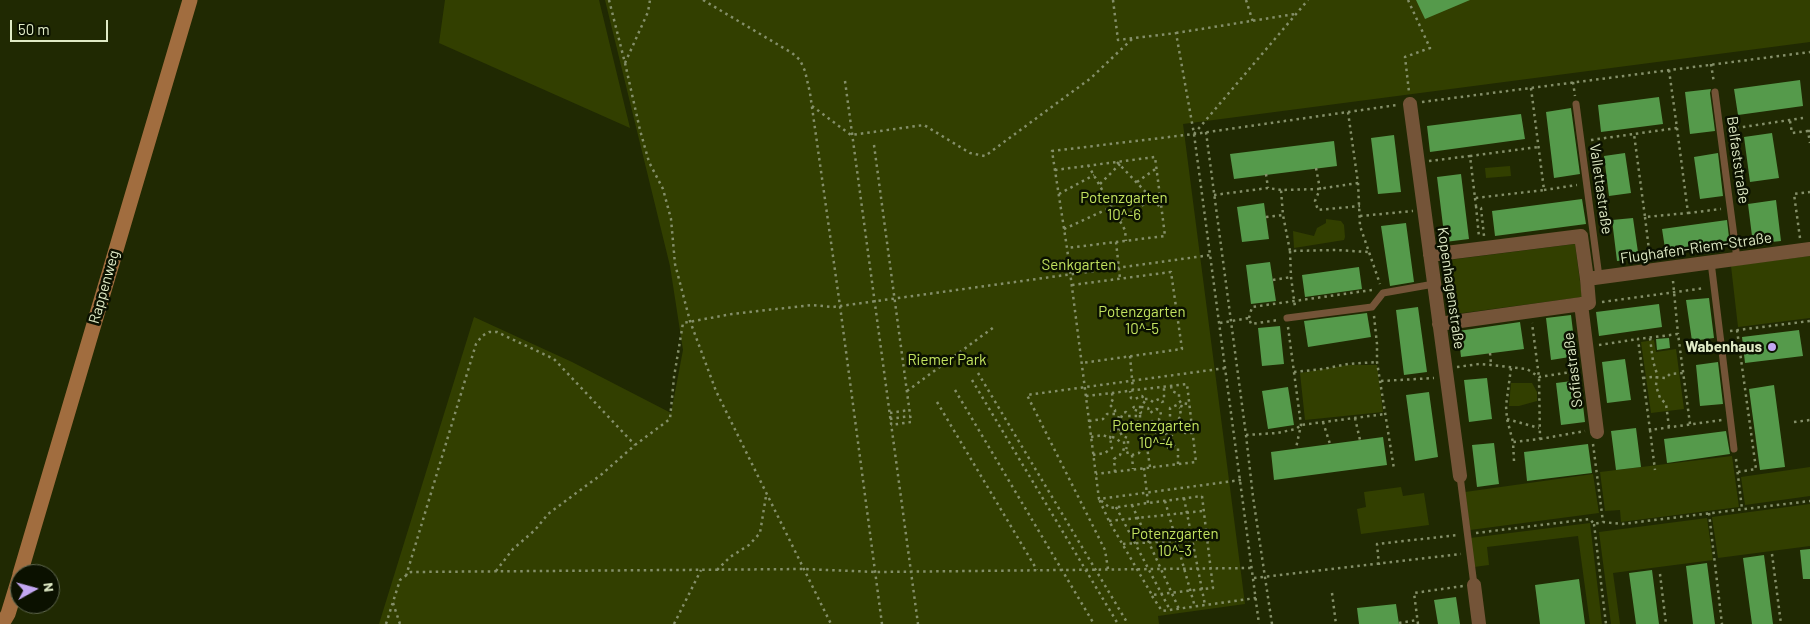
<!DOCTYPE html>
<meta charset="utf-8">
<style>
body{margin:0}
#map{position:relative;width:1810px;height:624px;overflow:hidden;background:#202902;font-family:Barlow,sans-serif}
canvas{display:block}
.north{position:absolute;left:10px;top:564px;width:50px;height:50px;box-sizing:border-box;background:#0b1100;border:1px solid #60684f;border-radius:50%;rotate:83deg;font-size:14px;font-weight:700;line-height:20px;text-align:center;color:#e0ebc6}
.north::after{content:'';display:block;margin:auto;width:18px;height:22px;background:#c3a7f2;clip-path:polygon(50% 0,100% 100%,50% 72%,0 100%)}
.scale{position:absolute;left:10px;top:20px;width:98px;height:22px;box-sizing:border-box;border:2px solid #e0ebc6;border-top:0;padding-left:6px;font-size:15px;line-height:18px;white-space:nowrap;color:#e0ebc6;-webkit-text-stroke:4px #0b1100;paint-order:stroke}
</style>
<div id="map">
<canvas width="1810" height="624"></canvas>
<div class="north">N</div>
<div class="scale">50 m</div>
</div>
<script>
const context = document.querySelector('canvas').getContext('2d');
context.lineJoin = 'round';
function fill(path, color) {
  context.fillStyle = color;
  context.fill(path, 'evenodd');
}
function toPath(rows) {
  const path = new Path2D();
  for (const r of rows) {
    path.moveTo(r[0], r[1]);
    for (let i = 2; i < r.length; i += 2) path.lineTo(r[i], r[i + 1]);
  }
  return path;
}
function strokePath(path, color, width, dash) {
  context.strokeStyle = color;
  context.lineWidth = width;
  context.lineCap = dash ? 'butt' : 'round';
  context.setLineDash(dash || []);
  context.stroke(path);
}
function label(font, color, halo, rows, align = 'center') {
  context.font = font + ' Barlow,sans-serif';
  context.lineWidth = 5;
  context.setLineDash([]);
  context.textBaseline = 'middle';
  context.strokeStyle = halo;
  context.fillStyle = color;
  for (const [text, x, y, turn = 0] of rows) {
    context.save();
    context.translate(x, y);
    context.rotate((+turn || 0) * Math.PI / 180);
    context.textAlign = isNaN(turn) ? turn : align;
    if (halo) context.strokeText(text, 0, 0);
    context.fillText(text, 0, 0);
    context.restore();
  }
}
fill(toPath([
 [445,0,599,0,630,128,439,43],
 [605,0,1810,0,1810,42,1183,124,1245,604,1158,616,1159,624,379,624,474,317,572,362,671,413,683,350,670,266],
 [1510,166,1511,176,1486,178,1485,168],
 [1326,219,1341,221,1344,225,1345,237,1344,240,1294,248,1293,231,1314,236,1317,228,1326,223],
 [1575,244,1582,297,1448,315,1441,261],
 [1810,256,1810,318,1738,327,1731,266],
 [1654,340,1656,352,1676,349,1684,409,1651,413,1641,342],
 [1347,365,1377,365,1383,412,1305,420,1300,373],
 [1511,383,1532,383,1537,392,1537,401,1519,406,1509,406],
 [1732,456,1739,507,1621,522,1620,510,1605,511,1600,472],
 [1810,467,1810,496,1745,505,1741,477],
 [1593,474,1599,513,1470,530,1465,492],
 [1401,487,1403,496,1424,493,1429,525,1361,534,1357,509,1366,507,1364,492],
 [1810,504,1810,546,1718,558,1712,517],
 [1707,518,1713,560,1613,573,1620,624,1611,624,1599,532],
 [1590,523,1602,624,1590,624,1578,536,1487,547,1489,565,1474,567,1470,538]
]), '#323f00');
fill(toPath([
 [1416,0,1470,0,1425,19],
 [1800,80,1803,106,1738,115,1734,89],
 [1711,89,1710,93,1715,131,1690,134,1685,92],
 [1659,97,1663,124,1601,132,1598,105],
 [1571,108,1580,174,1554,178,1546,112],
 [1521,114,1525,139,1430,152,1427,126],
 [1772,133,1779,178,1750,182,1744,137],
 [1394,135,1401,192,1378,194,1371,138],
 [1334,141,1337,166,1234,179,1230,154],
 [1625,153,1631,193,1609,196,1604,156],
 [1718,153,1723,196,1700,199,1694,157],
 [1461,174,1469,239,1445,242,1437,177],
 [1582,199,1586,224,1495,236,1492,211],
 [1776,200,1781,241,1753,244,1748,204],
 [1264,203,1269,239,1242,242,1237,207],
 [1633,218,1639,259,1617,261,1612,220],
 [1727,220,1730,246,1666,255,1662,229],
 [1406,223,1414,282,1390,286,1381,226],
 [1270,262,1276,301,1251,304,1246,265],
 [1359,267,1362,289,1305,297,1302,275],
 [1709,298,1714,338,1692,341,1686,300],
 [1659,304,1662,327,1599,336,1596,312],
 [1418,307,1427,372,1404,375,1396,310],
 [1367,313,1371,337,1308,347,1304,321],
 [1571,315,1576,356,1551,360,1546,318],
 [1520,322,1524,349,1461,357,1458,331],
 [1280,326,1284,364,1262,366,1258,328],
 [1799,330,1803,356,1745,363,1742,337],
 [1669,338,1670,348,1657,350,1656,339],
 [1625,359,1631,400,1607,403,1602,362],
 [1718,362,1723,404,1700,406,1696,365],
 [1487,378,1492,419,1469,422,1464,380],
 [1580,380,1585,422,1561,425,1556,383],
 [1774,385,1785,467,1760,470,1749,389],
 [1288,387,1294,425,1268,429,1262,391],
 [1429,392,1438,457,1415,461,1406,395],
 [1636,428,1641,467,1616,470,1611,431],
 [1726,431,1730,454,1667,463,1664,439],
 [1383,437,1387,465,1274,480,1271,452],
 [1494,443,1499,484,1477,487,1472,445],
 [1588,444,1592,473,1527,481,1524,452],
 [1810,549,1810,579,1803,579,1800,550],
 [1764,555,1773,624,1752,624,1743,558],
 [1707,563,1715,624,1693,624,1686,566],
 [1652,570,1659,624,1636,624,1629,573],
 [1579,579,1585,624,1540,624,1535,585],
 [1456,597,1460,624,1438,624,1434,600],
 [1396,604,1399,624,1359,624,1357,608]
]), '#559a4b');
strokePath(toPath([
 [609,0,625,63,640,130,649,162,663,189,671,219,675,264,690,321,716,391,831,624],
 [703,0,792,53,800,60,805,71,810,93,840,306,882,624],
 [1113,0,1118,40,1176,33,1194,134,1259,624],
 [1246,0,1253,22],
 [1408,0,1430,48,1405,57,1409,92],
 [1176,33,1295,14],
 [625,63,648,12,650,0],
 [1711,64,1714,83],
 [1669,70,1677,128,1688,213,1645,217,1634,134,1677,128],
 [845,81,918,624],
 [1573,82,1575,96],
 [1531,88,1544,190,1475,198,1470,156,1538,147],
 [1422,102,1810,52],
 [812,106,851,135,924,125,970,153,985,156,1091,78,1132,39],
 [1348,112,1358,183,1360,226,1380,284],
 [1790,121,1792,133,1808,131],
 [1730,129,1803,118],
 [1810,131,1808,131,1810,143],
 [1206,132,1246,435,1253,497,1272,624],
 [1194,134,1308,0],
 [1591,140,1634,134],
 [874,145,911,422,891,425],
 [1429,161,1470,156],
 [1117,162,1161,208],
 [1088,165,1125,230,1126,241],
 [1316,168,1320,189,1315,201,1318,210,1360,206],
 [1055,170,1155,157,1165,236,1067,248],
 [1266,174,1268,188],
 [1137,182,1157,168],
 [1358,183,1318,189,1281,190,1283,215,1290,251,1336,250,1369,252],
 [1100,184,1120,164],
 [1544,190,1577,185],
 [1059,194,1094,175],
 [1214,195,1268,188,1281,190],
 [1475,198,1476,206,1481,208,1484,236],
 [1476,206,1479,237],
 [1688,213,1721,209],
 [1360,216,1413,211],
 [1266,217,1283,215],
 [1645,217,1650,258],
 [1120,220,1152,199],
 [1064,229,1112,207],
 [1800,238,1794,194,1810,192],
 [1116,242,1120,278],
 [1290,251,1291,277,1295,307],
 [1273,280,1291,277],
 [1673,281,1678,334],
 [1072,285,1171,272,1182,349,1082,363],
 [1602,302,1705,288],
 [1374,316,1377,344,1377,362,1394,469],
 [1249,318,1252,307,1372,290],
 [1220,323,1249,318,1251,324,1278,320],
 [1288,327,1301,425,1296,448],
 [1737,330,1756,469,1738,472],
 [1730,331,1810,321],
 [1650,338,1653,361,1657,374,1656,386,1660,398,1666,404,1669,427],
 [1599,345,1638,339],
 [1490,353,1491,364],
 [1130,356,1133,390],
 [1457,367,1479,364,1491,365,1527,369,1539,377,1578,371],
 [1511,368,1506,406,1507,419,1513,442],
 [1294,372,1323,369,1348,364,1377,362],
 [978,373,1128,624],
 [1643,378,1652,377,1666,378,1670,374,1683,373],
 [972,380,1118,624],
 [1381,381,1434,378],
 [1171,386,1172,391,1179,394,1179,400,1181,403,1189,404],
 [955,390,1094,624],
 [907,391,994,327],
 [1112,393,1113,399,1110,405,1115,410,1115,413],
 [1086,396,1187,384,1196,462,1096,474],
 [1145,399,1149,399,1153,402,1159,399,1162,402,1164,401,1164,386],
 [937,402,1037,570],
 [1182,405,1180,409,1181,416,1177,421,1178,424,1182,425,1185,433,1193,433],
 [1141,407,1148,408,1150,413,1156,409,1160,410,1161,415,1159,419,1161,426],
 [890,413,909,410],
 [1140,415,1140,420,1134,424,1135,427,1141,428],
 [1355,418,1360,440],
 [890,419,910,416],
 [1507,419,1539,428],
 [1089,421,1103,419,1107,414,1115,414,1117,417,1121,418],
 [1323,422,1330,444],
 [1794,422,1810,420],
 [1690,424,1678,334,1638,339,1650,430,1722,420],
 [1119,430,1127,427,1121,418,1123,413,1126,412,1128,416,1139,416,1141,412,1132,409,1134,407,1141,407,1145,401,1142,396,1135,399,1131,398,1130,391],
 [1650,430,1655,470],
 [1246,435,1277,433,1296,429,1301,425,1385,414],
 [1091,437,1103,435,1110,438,1112,430,1119,429,1122,436,1128,438,1128,445,1126,449],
 [1112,437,1116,438,1121,443,1129,442],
 [1540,439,1585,431],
 [1593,444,1603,522],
 [1093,455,1105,453,1112,448,1110,438],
 [1132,455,1133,469],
 [1736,459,1742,509],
 [1514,461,1513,442,1540,439,1539,377,1532,323],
 [1178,464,1178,448,1173,445,1166,448,1162,442,1164,440,1170,441,1173,439,1172,436,1168,436,1166,434,1170,428,1170,408,1177,405,1180,408],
 [1150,467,1147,447,1149,440,1143,435,1141,428,1149,428,1151,426,1150,422,1152,421,1156,424,1156,433,1158,434,1161,427,1170,426],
 [1144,468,1148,503],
 [1115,472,1114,459,1120,455,1122,450,1126,449,1128,454,1132,455,1139,453,1142,446,1147,447],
 [1241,480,1099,499,1067,248,1052,151,1194,134,1397,105],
 [1202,496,1213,588,1152,595,1109,521,1099,499,1110,508,1202,496],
 [1184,498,1205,605],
 [1165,501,1195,607],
 [1132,505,1179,609],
 [1116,507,1170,610],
 [1709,513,1722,624],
 [1109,521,1203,511],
 [1594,524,1606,624],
 [1476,533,1590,519,1594,524,1603,522,1622,524,1810,501],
 [1123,544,1207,539],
 [1772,554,1781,624],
 [1379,565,1377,544,1458,535],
 [1108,569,1105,550,1027,395,1226,368],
 [717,570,730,557,749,545,760,533,766,496],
 [496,571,513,549,535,530,548,514,602,474,635,445,670,419,674,377,683,323,732,314,812,305,833,307,1211,255],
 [1660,574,1666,624],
 [406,576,476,344,482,336,489,332,497,332,554,359,635,445],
 [1254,578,1461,554],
 [1332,593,1336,624],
 [1152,596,1162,611,1256,598],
 [393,603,400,624],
 [1399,623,1417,620],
 [386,624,400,580,411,572,804,569,876,572,1252,568],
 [674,624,701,570],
 [1418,624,1414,593,1463,586]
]), '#848f69', 2.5, [2.5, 4]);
strokePath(toPath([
 [1715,92,1737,259],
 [1576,104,1599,277],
 [1711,262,1734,449],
 [1287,318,1372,307,1383,293,1434,284],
 [1460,476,1474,585]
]), '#745438', 7);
strokePath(toPath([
 [1410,104,1460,476],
 [1430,255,1581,236,1587,279,1589,303,1439,324],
 [1587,279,1810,249],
 [1581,304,1597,432],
 [1474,585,1479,624]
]), '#745438', 14);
strokePath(toPath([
 [20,574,190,0],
 [2,624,8,614,20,575]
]), '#a16d3f', 15);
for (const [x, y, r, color] of [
 [1772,347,5,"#c3a7f2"]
]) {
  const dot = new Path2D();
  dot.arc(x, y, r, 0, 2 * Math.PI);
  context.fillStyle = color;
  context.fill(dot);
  strokePath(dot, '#0b1100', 2);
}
label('15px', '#e0ebc6', '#0b1100', [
 ["Belfaststraße",1738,160,82],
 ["Vallettastraße",1601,189,82],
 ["Flughafen-Riem-Straße",1696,248,-8],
 ["Rappenweg",104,287,-74],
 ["Kopenhagenstraße",1451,288,82],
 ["Sofiastraße",1573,370,-97]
]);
label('15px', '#c3e35f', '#0b1100', [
 ["Potenzgarten",1124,198],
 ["10^-6",1124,215],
 ["Senkgarten",1079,265],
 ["Potenzgarten",1142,312],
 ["10^-5",1142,329],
 ["Riemer Park",947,360],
 ["Potenzgarten",1156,426],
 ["10^-4",1156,443],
 ["Potenzgarten",1175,534],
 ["10^-3",1175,551]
]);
label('bold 15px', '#e0ebc6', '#0b1100', [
 ["Wabenhaus",1762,347]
], 'right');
</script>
